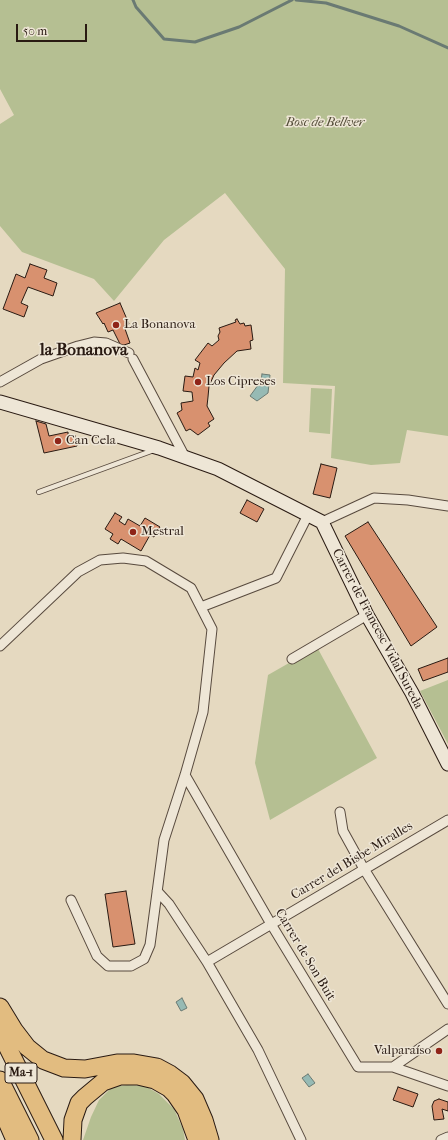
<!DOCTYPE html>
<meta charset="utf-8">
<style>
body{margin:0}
#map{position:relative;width:448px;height:1140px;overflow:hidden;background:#e5d9c0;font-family:"IM FELL French Canon",serif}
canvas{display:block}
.scale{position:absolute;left:16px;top:24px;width:71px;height:18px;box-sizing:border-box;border:2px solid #291a12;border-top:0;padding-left:5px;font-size:12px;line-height:14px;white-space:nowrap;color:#291a12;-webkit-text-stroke:3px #eee6d6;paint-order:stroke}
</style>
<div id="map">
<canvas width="448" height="1140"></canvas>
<div class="scale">50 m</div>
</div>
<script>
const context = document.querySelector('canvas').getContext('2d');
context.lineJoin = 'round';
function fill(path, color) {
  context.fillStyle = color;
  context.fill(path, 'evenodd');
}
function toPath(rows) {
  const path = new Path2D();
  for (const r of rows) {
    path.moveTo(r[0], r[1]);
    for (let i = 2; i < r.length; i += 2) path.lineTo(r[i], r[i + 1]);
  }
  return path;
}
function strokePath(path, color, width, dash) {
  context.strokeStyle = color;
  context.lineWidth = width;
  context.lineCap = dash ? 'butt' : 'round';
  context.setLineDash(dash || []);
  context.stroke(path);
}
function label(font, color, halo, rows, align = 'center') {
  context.font = font + ' "IM FELL French Canon",serif';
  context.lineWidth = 3;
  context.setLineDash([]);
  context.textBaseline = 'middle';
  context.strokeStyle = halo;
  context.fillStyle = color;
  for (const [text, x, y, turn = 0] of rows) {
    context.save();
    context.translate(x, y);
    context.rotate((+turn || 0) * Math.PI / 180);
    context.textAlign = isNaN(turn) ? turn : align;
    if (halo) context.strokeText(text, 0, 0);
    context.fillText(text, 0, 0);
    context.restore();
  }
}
fill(toPath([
 [0,0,448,0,448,436,407,430,400,463,371,465,331,458,335,386,283,383,285,269,225,193,164,240,114,301,94,279,22,252,0,226,0,124,14,115,0,89],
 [311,388,332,389,330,434,309,432],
 [317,647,377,758,270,820,255,763,268,675],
 [448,680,448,744,420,691],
 [127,1085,145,1086,159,1094,174,1109,183,1129,185,1140,83,1140,91,1117,99,1100,112,1087]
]), '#b5bf92');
const water = toPath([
 [262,374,270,375,268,393,257,401,250,396,261,381,262,374],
 [182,998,187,1008,181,1011,176,1002,182,998],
 [308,1074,315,1083,309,1087,302,1078,308,1074]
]);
fill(water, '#96bab4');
strokePath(water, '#6a7a73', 1);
strokePath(toPath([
 [133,0,136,7,164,39,195,42,239,27,292,0],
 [296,0,326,3,399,26,448,48]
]), '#6a7a73', 3);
const building = toPath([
 [30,264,47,270,44,278,57,283,53,296,28,287,21,303,28,306,24,317,3,309,16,274,25,278,30,264],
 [120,303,129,324,124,326,130,343,121,346,113,330,108,332,104,323,103,324,96,313,120,303],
 [237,319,240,324,244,323,245,326,251,325,253,340,250,341,251,349,237,351,224,363,214,375,209,386,208,397,207,406,214,419,208,423,210,426,198,435,190,429,186,431,177,413,182,410,181,403,193,401,192,392,183,391,185,376,193,377,195,368,198,370,200,363,195,360,208,343,212,346,219,340,218,336,220,332,219,328,236,322,235,320,237,319],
 [36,421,46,424,49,436,68,432,68,436,75,435,77,446,44,453,36,421],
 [321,464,337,468,330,498,313,494,321,464],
 [247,500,264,509,257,522,240,513,247,500],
 [115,513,122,517,119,521,125,525,128,519,140,526,145,518,160,527,154,537,150,535,141,551,121,539,118,544,110,539,113,534,105,529,115,513],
 [368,522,437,627,411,646,345,536,368,522],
 [448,658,448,672,423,681,418,669,448,658],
 [126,891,135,944,113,947,105,894,126,891],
 [398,1087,418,1094,413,1107,393,1100,398,1087],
 [439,1099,448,1102,448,1111,442,1109,444,1119,434,1120,432,1106,434,1101,439,1099]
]);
fill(building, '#d8916f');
strokePath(building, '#291a12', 1);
const lane = toPath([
 [39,492,154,450]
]);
const street = toPath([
 [133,359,185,457],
 [0,382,41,359,78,346,94,342,106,343,129,353],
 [322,522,374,498,408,500,448,506],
 [201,607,276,578,308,515],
 [0,646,78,572,100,560,123,558,146,561,191,588,212,629,203,712,185,775,164,840,150,945,144,959,131,966,108,966,97,956,71,900],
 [292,659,367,615],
 [185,775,271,924,358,1067,393,1067,448,1086],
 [340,812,343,831,364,869,448,1004],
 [157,891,169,904,207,962,258,1050,301,1140],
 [207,962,448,820],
 [393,1067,448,1029],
 [441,1140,448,1137]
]);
const secondary = toPath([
 [0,402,159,448,218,469,322,522,367,615,412,693,448,764]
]);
const highway = toPath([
 [0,1007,14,1030,27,1047,43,1060,64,1068,85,1069,117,1063,134,1063,157,1067,170,1074,182,1083,195,1099,204,1120,210,1140],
 [0,1032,54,1140],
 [0,1080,30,1140],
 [0,1106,15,1140],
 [72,1140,73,1120,79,1103,85,1097,103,1082,120,1076,138,1076,155,1080,169,1088,175,1094,186,1110,197,1140]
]);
strokePath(lane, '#584a3e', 6);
strokePath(street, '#584a3e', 11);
strokePath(secondary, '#291a12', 15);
strokePath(highway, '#291a12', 19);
strokePath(lane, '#eee6d6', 4.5);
strokePath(street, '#eee6d6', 9);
strokePath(secondary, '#eee6d6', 13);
strokePath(highway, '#e2bc80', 17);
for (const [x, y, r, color] of [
 [116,325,4,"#8f2418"],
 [198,382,4,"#8f2418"],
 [58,441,4,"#8f2418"],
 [133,532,4,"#8f2418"],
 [439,1051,4,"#8f2418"]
]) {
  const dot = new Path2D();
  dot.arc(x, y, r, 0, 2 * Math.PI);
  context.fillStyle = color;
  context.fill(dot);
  strokePath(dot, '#eee6d6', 1.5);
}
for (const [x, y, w] of [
 [21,1073,32]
]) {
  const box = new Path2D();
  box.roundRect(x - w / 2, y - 10, w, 20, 3);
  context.fillStyle = '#eee6d6';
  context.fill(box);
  strokePath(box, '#291a12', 1);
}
label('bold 12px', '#291a12', null, [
 ["Ma-1",21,1073]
]);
label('italic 13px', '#534c38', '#eee6d6', [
 ["Bosc de Bellver",325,123]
]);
label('13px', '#291a12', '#eee6d6', [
 ["La Bonanova",124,325],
 ["Los Cipreses",206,382],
 ["Can Cela",66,441],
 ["Mestral",141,532],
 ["Valparaíso",431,1051,"right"]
], 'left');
label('13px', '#291a12', '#eee6d6', [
 ["Carrer de Francesc Vidal Sureda",377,629,62],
 ["Carrer del Bisbe Miralles",352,861,-31],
 ["Carrer de Son Buit",305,955,59]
]);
label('bold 17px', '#291a12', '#eee6d6', [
 ["la Bonanova",84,351]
]);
</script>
